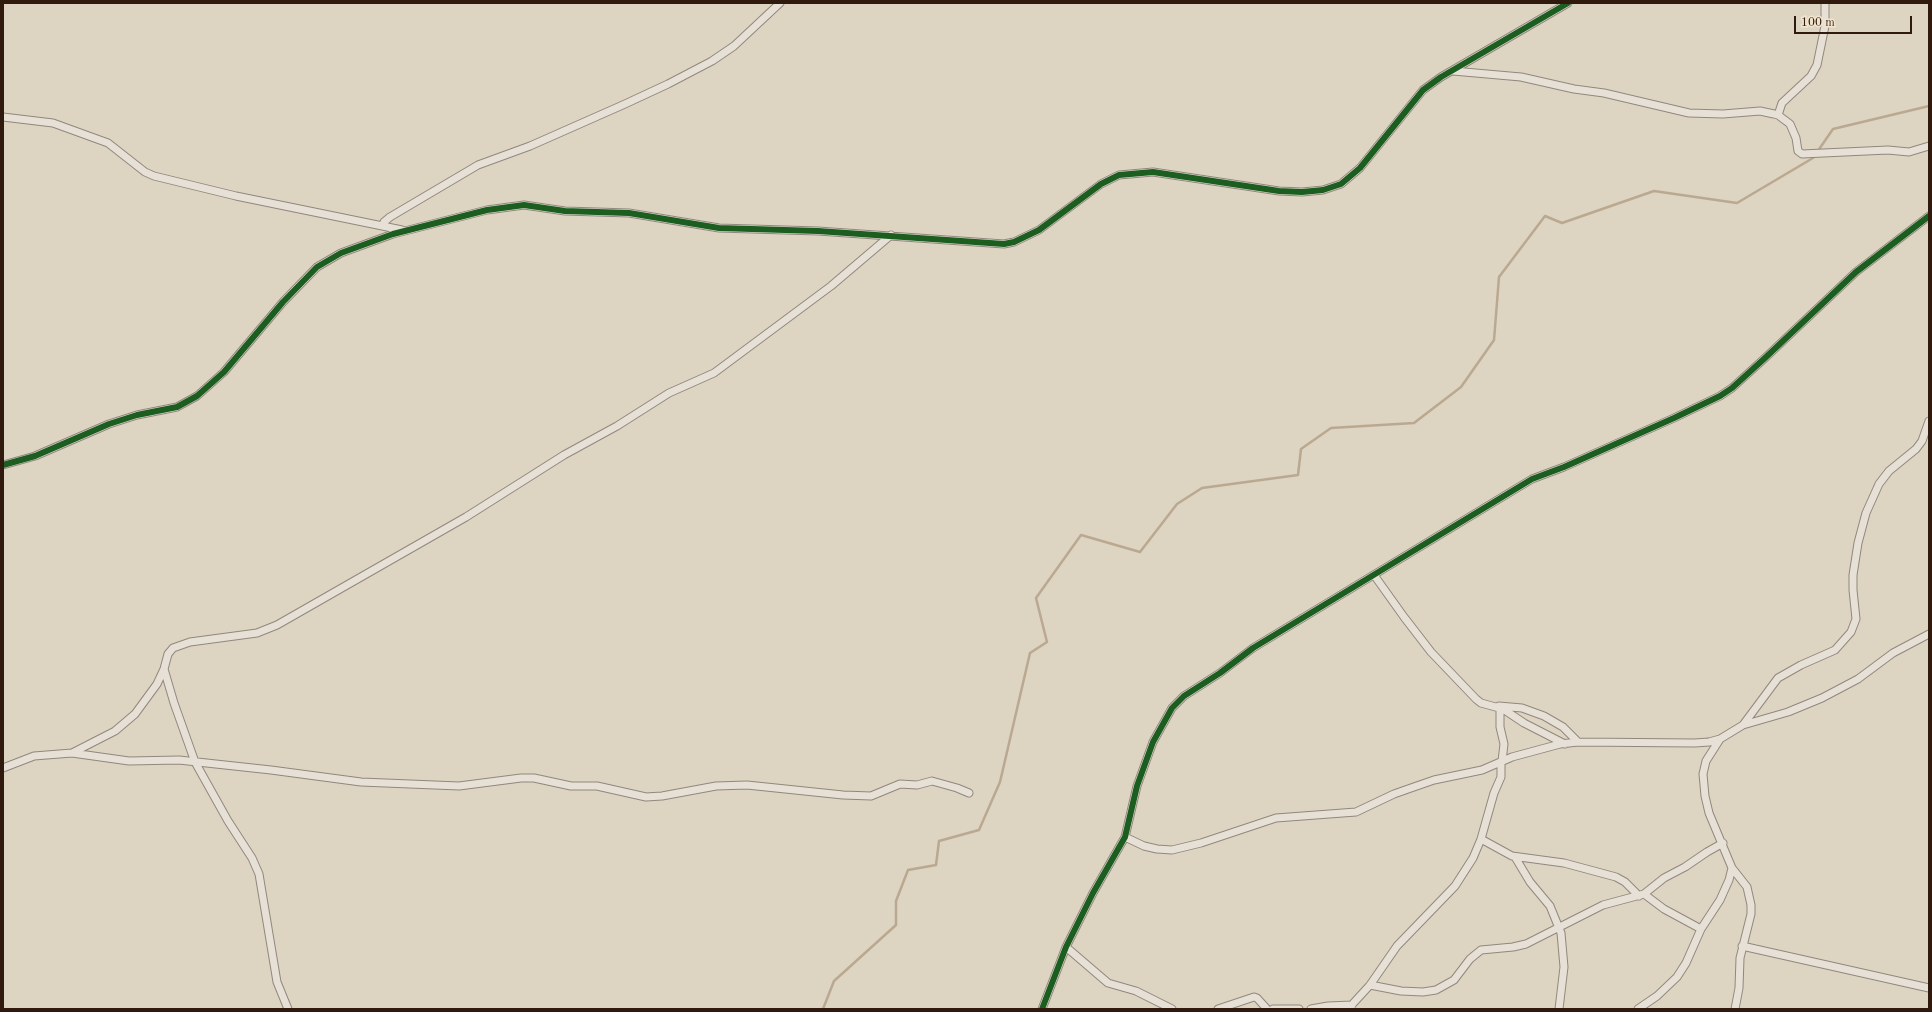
<!DOCTYPE html>
<style>
body{margin:0}
#map{position:relative;width:1932px;height:1012px;overflow:hidden;background:#ded4c2;font-family:"Old Standard TT",serif}
canvas{display:block}
.frame{position:absolute;inset:0;border:4px solid #301a0d;pointer-events:none}
.scale{position:absolute;left:1794px;top:16px;width:118px;height:18px;box-sizing:border-box;border:2px solid #301a0d;border-top:0;padding-left:5px;font-size:12px;line-height:14px;white-space:nowrap;color:#301a0d;-webkit-text-stroke:3px #f2e5cf;paint-order:stroke}
</style>
<div id="map">
<canvas width="1932" height="1012"></canvas>
<div class="frame"></div>
<div class="scale">100 m</div>
</div>
<script>
const context = document.querySelector('canvas').getContext('2d');
context.lineJoin = 'round';
function toPath(rows) {
  const path = new Path2D();
  for (const r of rows) {
    path.moveTo(r[0], r[1]);
    for (let i = 2; i < r.length; i += 2) path.lineTo(r[i], r[i + 1]);
  }
  return path;
}
function strokePath(path, color, width, dash) {
  context.strokeStyle = color;
  context.lineWidth = width;
  context.lineCap = dash ? 'butt' : 'round';
  context.setLineDash(dash || []);
  context.stroke(path);
}
strokePath(toPath([
 [823,1009,834,981,896,925,896,901,908,870,936,865,939,841,979,830,1000,782,1030,653,1047,642,1036,598,1081,535,1140,552,1177,504,1202,488,1298,475,1301,449,1331,428,1414,423,1461,387,1494,340,1499,277,1545,216,1562,223,1654,191,1737,203,1813,158,1833,129,1929,106]
]), '#baa991', 2.5);
const minor = toPath([
 [1453,71,1521,77,1574,89,1604,93,1689,113,1723,114,1760,111,1774,114,1778,115,1790,124,1796,138,1798,151,1802,154,1888,150,1909,152,1929,146],
 [1778,115,1782,103,1811,76,1817,65,1825,26,1825,3],
 [3,117,53,123,108,143,145,172,154,176,236,196,402,230],
 [383,226,384,222,390,217,478,165,530,146,625,104,668,84,712,61,734,46,780,3],
 [3,465,35,456,109,424,137,415,177,407,197,396,224,372,283,302,317,267,341,253,393,234,487,210,524,205,565,211,629,213,719,228,818,231,1004,244,1014,242,1039,230,1101,184,1119,175,1153,172,1279,191,1302,192,1323,190,1341,184,1360,168,1423,90,1441,77,1568,3],
 [1374,575,1404,617,1431,652,1476,699,1481,703,1503,709,1524,723,1565,744],
 [164,669,174,703,195,762,228,821,252,858,259,874,277,982,288,1009],
 [1499,706,1522,708,1544,716,1563,727,1578,742],
 [1500,707,1500,727,1504,744,1502,761],
 [1743,725,1778,678,1801,665,1835,650,1851,632,1856,619,1853,590,1853,575,1858,543,1866,513,1879,484,1889,471,1916,449,1922,441,1929,421],
 [72,753,129,761,179,760,271,770,361,782,459,786,521,778,534,778,571,786,597,786,646,797,662,796,716,786,747,785,843,795,871,796,900,784,917,785,932,781,957,788,969,793],
 [3,768,34,756,72,753,115,731,135,714,157,684,164,669,168,654,173,648,190,642,257,633,277,625,466,517,564,455,617,426,669,393,714,373,831,286,891,235],
 [1125,837,1144,846,1157,849,1172,850,1201,843,1276,818,1356,812,1394,794,1411,788,1434,780,1482,770,1512,757,1560,744,1578,742,1695,743,1709,742,1720,739],
 [1481,839,1512,856,1564,863,1616,877,1625,882,1639,896],
 [1515,857,1530,882,1550,906,1561,933,1564,967,1559,1009],
 [1732,868,1747,887,1751,905,1751,914,1740,958,1739,988,1735,1009],
 [1644,894,1664,909,1701,929],
 [1742,946,1929,988],
 [1066,947,1108,983,1136,991,1172,1009],
 [1370,985,1401,991,1423,992,1436,990,1454,980,1470,959,1481,950,1513,947,1526,944,1603,905,1644,894,1664,878,1685,867,1707,852,1723,843],
 [1042,1009,1066,947,1093,893,1125,837,1137,786,1153,742,1172,708,1184,696,1220,673,1253,648,1532,479,1564,467,1674,418,1720,396,1732,388,1765,358,1856,272,1929,216],
 [1218,1009,1254,997,1257,998,1267,1009],
 [1273,1009,1299,1009],
 [1311,1009,1328,1006,1352,1005],
 [1348,1009,1370,985,1397,946,1455,886,1473,858,1481,839,1494,793,1501,777,1501,762],
 [1638,1009,1657,996,1677,977,1686,963,1701,929,1720,900,1729,880,1732,868,1709,813,1705,796,1703,774,1706,761,1720,739,1743,725,1788,712,1822,698,1858,679,1893,653,1929,634]
]);
strokePath(minor, '#91887d', 9);
strokePath(minor, '#e6e0d6', 7);
strokePath(toPath([
 [3,465,35,456,109,424,137,415,177,407,197,396,224,372,283,302,317,267,341,253,393,234,487,210,524,205,565,211,629,213,719,228,818,231,1004,244,1014,242,1039,230,1101,184,1119,175,1153,172,1279,191,1302,192,1323,190,1341,184,1360,168,1423,90,1441,77,1568,3],
 [1042,1009,1066,947,1093,893,1125,837,1137,786,1153,742,1172,708,1184,696,1220,673,1253,648,1532,479,1564,467,1674,418,1720,396,1732,388,1765,358,1856,272,1929,216]
]), '#1b5e20', 6);
</script>
